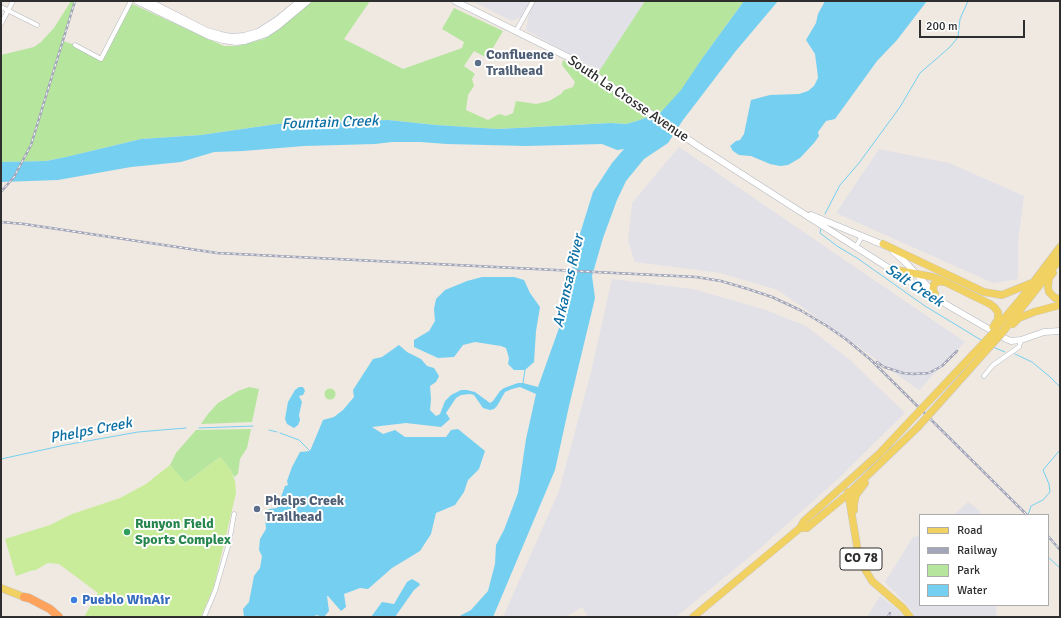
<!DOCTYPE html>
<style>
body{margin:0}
#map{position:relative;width:1061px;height:618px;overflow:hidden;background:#efe9e1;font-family:Signika,sans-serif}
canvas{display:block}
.frame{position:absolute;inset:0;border:2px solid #2e2e2e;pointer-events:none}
.legend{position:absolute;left:919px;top:514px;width:130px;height:92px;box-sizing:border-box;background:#fff;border:1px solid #ababab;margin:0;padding:5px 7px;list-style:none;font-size:12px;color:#2e2e2e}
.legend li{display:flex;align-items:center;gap:8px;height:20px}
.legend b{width:20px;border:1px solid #ababab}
.scale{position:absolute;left:919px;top:20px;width:106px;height:18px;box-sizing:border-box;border:2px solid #2e2e2e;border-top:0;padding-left:5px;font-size:12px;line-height:14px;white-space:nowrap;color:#2e2e2e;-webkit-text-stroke:3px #fff;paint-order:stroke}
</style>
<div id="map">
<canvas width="1061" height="618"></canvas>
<div class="frame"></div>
<ul class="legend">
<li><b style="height:5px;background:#f2d163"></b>Road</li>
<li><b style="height:5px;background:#a3a6b8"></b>Railway</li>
<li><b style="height:11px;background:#b6e59e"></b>Park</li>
<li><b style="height:11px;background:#75cff0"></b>Water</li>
</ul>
<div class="scale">200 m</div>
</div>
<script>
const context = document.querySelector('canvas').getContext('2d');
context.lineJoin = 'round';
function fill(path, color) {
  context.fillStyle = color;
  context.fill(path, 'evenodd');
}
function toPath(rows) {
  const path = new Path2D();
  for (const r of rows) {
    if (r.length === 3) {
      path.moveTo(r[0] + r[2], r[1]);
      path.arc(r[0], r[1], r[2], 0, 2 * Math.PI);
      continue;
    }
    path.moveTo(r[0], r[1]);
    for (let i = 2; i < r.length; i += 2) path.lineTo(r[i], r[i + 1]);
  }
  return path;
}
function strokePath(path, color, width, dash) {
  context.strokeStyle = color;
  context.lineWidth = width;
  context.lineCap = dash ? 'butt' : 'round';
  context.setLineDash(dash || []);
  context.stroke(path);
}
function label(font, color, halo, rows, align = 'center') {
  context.font = font + ' Signika,sans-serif';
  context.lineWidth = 4;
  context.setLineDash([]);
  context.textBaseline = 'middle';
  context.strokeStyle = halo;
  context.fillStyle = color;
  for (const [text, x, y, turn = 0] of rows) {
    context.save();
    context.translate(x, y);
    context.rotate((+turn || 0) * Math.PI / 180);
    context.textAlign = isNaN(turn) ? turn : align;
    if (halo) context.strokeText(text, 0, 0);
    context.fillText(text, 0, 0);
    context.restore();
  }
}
fill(toPath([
 [472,1,645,1,600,71,526,30,529,14,512,21],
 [679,147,965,342,919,390,778,290,720,273,635,262,628,241,632,203],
 [879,149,949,163,1024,196,1018,242,1018,279,993,283,836,213],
 [612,279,693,289,766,310,806,326,849,359,905,413,838,479,758,550,676,617,588,617,582,607,566,617,503,617,559,491,591,372],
 [968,502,980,511,981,515,954,515],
 [920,536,920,605,996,605,997,613,995,617,914,617,911,609,885,582,913,537],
 [880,596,901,612,903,617,867,617]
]), '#e3e1e8');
fill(toPath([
 [71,1,75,1,63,41,75,45,101,59,130,3,224,46,237,46,264,39,280,28,312,1,370,1,344,39,403,69,462,48,464,42,442,29,454,8,503,31,487,58,474,51,464,66,475,74,472,79,474,86,468,95,466,110,488,120,499,114,506,116,513,113,516,101,536,104,549,101,561,94,564,90,573,87,575,82,562,65,563,60,592,77,596,76,645,1,744,1,701,60,682,90,661,112,637,121,626,124,611,123,497,129,436,125,388,120,347,121,346,114,346,121,277,124,201,135,141,139,66,157,46,161,1,162,1,55,34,47,41,42,54,28],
 [249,387,259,389,252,422,201,424,208,414,218,403,238,391],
 [330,394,5.5],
 [251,429,247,448,240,459,238,474,234,477,230,469,220,457,187,482,184,482,170,465,176,453,196,430]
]), '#b6e59e');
fill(toPath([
 [220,457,230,469,235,481,236,493,214,586,201,617,84,617,98,593,59,564,48,563,34,571,33,570,16,576,5,539,50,525,72,514,120,498,146,484,170,465,184,481,187,482]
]), '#c9ec9a');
fill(toPath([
 [744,1,778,1,735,52,683,120,668,143,644,159,626,181,617,200,603,238,592,276,595,298,569,406,555,470,493,617,458,617,471,610,488,591,495,564,496,545,504,530,518,493,526,439,536,394,520,387,512,389,505,392,497,406,494,409,490,410,483,408,474,395,470,394,461,395,456,398,446,413,450,419,441,427,406,423,372,427,383,434,395,430,405,437,446,437,451,430,458,429,485,451,479,469,468,480,464,492,455,505,436,513,431,534,420,551,392,568,368,589,360,588,344,594,346,607,341,611,328,596,327,596,329,611,324,617,316,615,314,617,244,617,243,609,249,602,254,576,260,568,262,556,259,550,260,539,266,529,265,514,269,509,277,508,285,486,288,485,287,481,292,467,300,452,310,451,323,420,334,417,343,410,354,397,353,390,373,359,382,357,399,345,407,352,421,359,427,366,434,368,439,376,436,382,430,386,431,399,430,410,436,416,440,414,445,401,451,395,461,390,467,390,475,392,490,403,493,401,500,391,504,388,518,383,523,383,538,387,569,300,574,253,593,192,612,163,624,149,617,150,602,144,526,146,447,144,420,142,392,142,375,144,304,146,243,151,214,152,181,162,131,167,58,180,1,182,1,162,46,161,66,157,141,139,201,135,277,124,388,120,436,125,498,129,611,123,626,124,637,121,661,112,681,90,701,60],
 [825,1,927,1,897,40,877,61,835,119,826,121,818,132,819,136,814,143,800,158,788,165,780,166,770,164,751,156,739,155,733,151,730,146,736,141,740,140,744,134,751,100,770,95,799,94,808,91,814,86,818,78,817,69,815,54,806,40,816,23,818,14],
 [482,277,514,277,524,280,530,293,540,307,536,331,534,362,525,370,514,370,508,364,509,358,506,348,501,346,475,342,463,345,454,357,438,358,414,347,414,340,429,331,435,321,434,309,436,299,445,290,467,281],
 [299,387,303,387,305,391,303,395,299,396,302,402,299,415,300,420,298,425,294,428,287,424,285,419,288,402,295,390],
 [412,579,419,583,420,585,414,590,395,617,371,617,382,602,394,604,407,582]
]), '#75cff0');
strokePath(toPath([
 [825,214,840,185,859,163,900,107,920,73,950,47,958,37,960,19,968,1],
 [821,228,820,233,837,246,857,258,925,306,981,340],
 [993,347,1005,352],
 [1015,354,1032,362,1049,376,1060,387],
 [523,383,525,370],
 [199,428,253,426],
 [269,430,277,432],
 [280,433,299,440,310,451],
 [1,459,65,445,138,432,186,428],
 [1028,515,1031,506,1043,500,1050,492,1049,484,1043,470,1060,450,1060,429],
 [1048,557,1060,568]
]), '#75cff0', 1);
const minor = toPath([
 [1,7,37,25],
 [1,24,13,1],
 [516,31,533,1],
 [75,45,101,59,131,1],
 [856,247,862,236],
 [984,376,993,365,1019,347,1021,340],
 [204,617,215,591,229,543,234,514]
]);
const secondary = toPath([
 [137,1,209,36,223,40,236,42,245,41,266,34,278,26,308,1],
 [148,1,207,31,221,35,231,37,244,36,258,32,277,20,300,1],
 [455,1,570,58,695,144,779,198,942,302,1006,339,1011,341,1021,340,1044,332,1060,331],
 [811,215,886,246],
 [893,251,907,264,934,293]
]);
const primary = toPath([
 [883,244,984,292,1002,295,1034,282],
 [891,269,933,277,941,280,990,304,994,307,998,312,998,319,993,327],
 [1053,273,1049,278,1048,287,1049,292,1055,298,1060,299],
 [935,294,933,289,934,284,940,281,944,282],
 [1013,324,1019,318,1034,312,1060,305],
 [997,327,1023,296,1060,247],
 [1002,333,1060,259],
 [848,492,858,552,863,566,872,581,903,608,910,617],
 [854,510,854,504,856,495,865,483],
 [800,528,807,528,848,494,918,427],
 [1,588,24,597],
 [693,617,800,528,804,521,880,453,911,420]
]);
const motorway = toPath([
 [24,597,29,598,50,609,59,617]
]);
strokePath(minor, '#b4b7c1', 5);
strokePath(secondary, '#b4b7c1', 7);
strokePath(primary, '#c9c9c9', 8);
strokePath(motorway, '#c9c9c9', 9);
strokePath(minor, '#fff', 4);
strokePath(secondary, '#fff', 6);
strokePath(primary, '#f2d163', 7);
strokePath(motorway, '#ffa35c', 8);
const rail = toPath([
 [1,192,14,177,31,145,75,1],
 [1,222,24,224,217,253,655,275,696,277,721,281,748,289,772,297,800,310,827,326,847,340,871,360,1027,515],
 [877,362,884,367,903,373,913,374,929,373,942,366,957,351],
 [1048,536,1060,550],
 [888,617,890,613]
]);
strokePath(rail, '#a3a6b8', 2.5);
strokePath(rail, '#fff', 1, [3]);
const primaryBridge = toPath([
 [911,420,996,330],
 [918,427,1002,333]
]);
strokePath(primaryBridge, '#c9c9c9', 8, []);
strokePath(primaryBridge, '#f2d163', 7);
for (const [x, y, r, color] of [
 [478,63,4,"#5c6f8a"],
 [257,509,4,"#5c6f8a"],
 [127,532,4,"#2e9e5b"],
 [74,600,4,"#3f7fe0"]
]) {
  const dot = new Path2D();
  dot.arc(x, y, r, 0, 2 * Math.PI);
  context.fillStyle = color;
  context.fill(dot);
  strokePath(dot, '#fff', 1.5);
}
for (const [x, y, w] of [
 [861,559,42]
]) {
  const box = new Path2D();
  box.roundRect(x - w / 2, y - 11, w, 22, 3);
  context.fillStyle = '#fff';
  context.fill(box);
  strokePath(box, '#2e2e2e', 1);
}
label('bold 13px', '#2e2e2e', null, [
 ["CO 78",861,559]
]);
label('bold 14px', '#4e5e75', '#fff', [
 ["Confluence",486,55],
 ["Trailhead",486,71],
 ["Phelps Creek",265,501],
 ["Trailhead",265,517]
], 'left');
label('14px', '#2e2e2e', '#fff', [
 ["South La Crosse Avenue",628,99,34]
]);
label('bold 14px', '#27864d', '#fff', [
 ["Runyon Field",135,524],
 ["Sports Complex",135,540]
], 'left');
label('bold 14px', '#366cbe', '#fff', [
 ["Pueblo WinAir",82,600]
], 'left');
label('italic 15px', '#0d6fa3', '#fff', [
 ["Fountain Creek",330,123,-2],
 ["Arkansas River",569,281,-77],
 ["Salt Creek",914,286,33],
 ["Phelps Creek",91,431,-11]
]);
</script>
